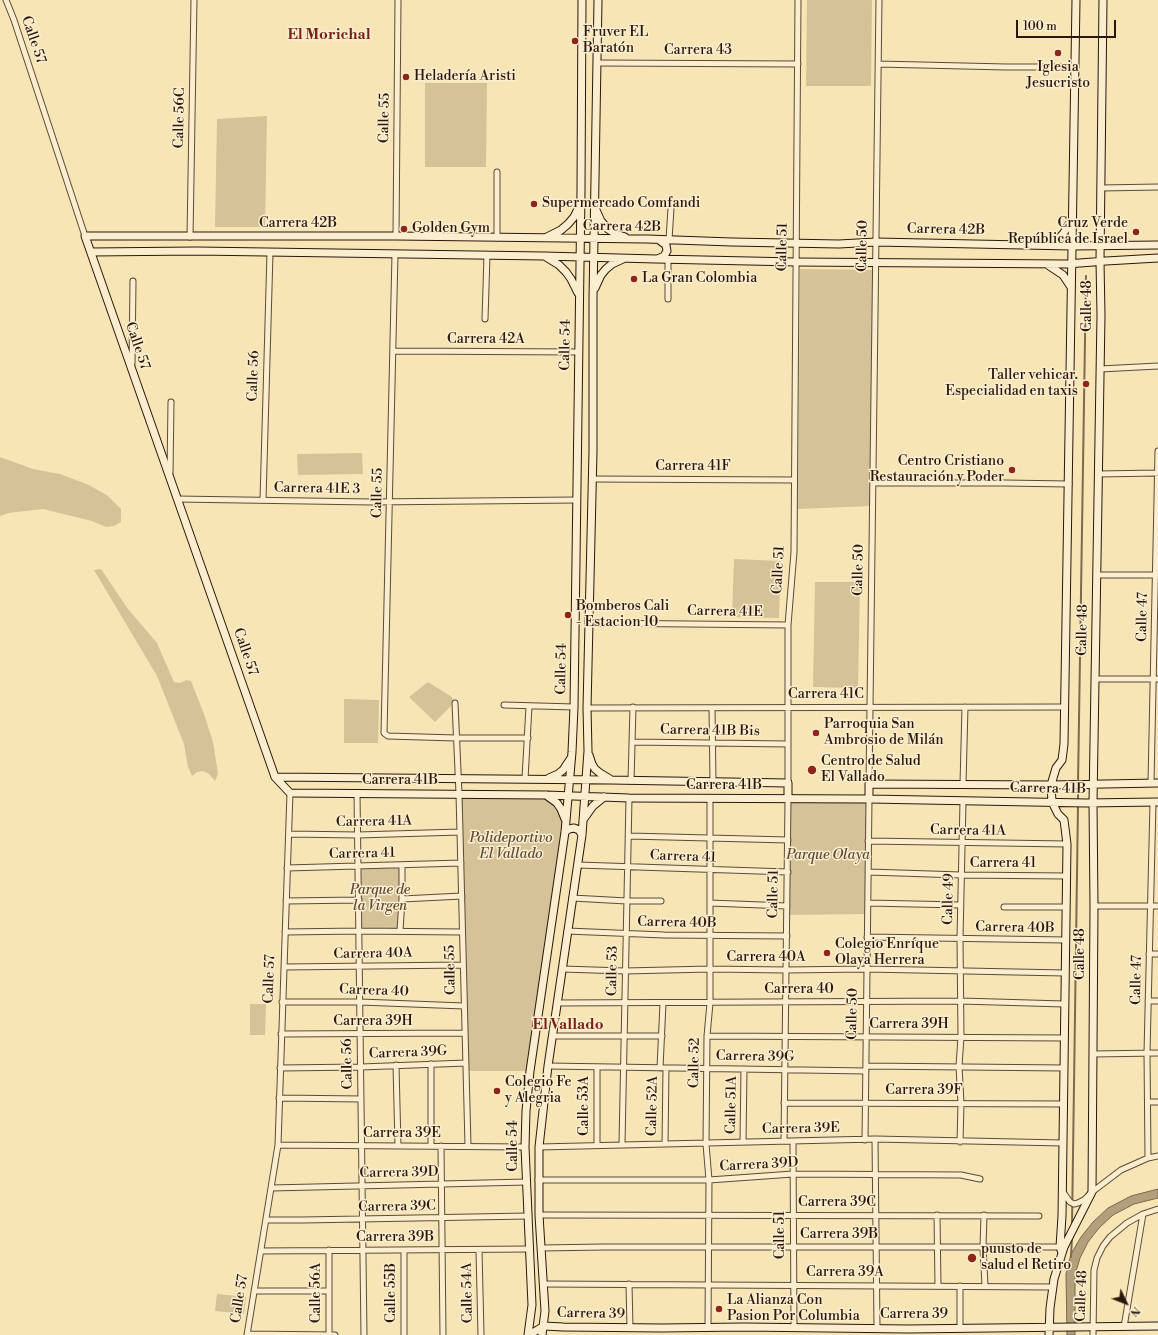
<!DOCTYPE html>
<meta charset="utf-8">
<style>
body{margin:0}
#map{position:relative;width:1158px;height:1335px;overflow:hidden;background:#f8e5b5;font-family:"Libre Bodoni",serif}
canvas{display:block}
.north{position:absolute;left:1106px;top:1283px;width:40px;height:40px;-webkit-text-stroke:3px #faeecf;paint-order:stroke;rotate:133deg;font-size:11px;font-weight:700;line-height:16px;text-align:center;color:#2b170b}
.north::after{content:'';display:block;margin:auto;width:14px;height:18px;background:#2b170b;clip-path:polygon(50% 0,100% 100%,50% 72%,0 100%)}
.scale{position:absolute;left:1016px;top:20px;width:100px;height:18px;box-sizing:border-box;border:2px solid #2b170b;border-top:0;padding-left:5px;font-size:12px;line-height:14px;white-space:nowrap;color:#2b170b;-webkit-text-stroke:3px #faeecf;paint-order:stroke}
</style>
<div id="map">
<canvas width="1158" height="1335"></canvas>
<div class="north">N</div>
<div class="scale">100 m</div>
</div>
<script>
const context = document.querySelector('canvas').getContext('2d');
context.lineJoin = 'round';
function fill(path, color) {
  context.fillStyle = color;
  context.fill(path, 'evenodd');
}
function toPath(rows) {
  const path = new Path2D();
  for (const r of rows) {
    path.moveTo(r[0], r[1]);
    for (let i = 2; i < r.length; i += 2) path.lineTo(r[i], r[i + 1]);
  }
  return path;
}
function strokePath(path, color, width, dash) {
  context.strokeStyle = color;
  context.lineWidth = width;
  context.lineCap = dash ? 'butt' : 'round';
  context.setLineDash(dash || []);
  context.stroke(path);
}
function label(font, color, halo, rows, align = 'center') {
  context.font = font + ' "Libre Bodoni",serif';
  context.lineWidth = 3;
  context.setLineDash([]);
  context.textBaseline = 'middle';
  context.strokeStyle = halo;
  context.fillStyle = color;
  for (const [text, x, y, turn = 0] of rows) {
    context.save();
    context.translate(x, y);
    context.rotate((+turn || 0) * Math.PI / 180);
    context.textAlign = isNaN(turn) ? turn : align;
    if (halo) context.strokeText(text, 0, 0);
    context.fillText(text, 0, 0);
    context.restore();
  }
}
fill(toPath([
 [807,0,872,0,871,86,806,86],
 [425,83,487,83,486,167,425,167],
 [267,116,265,227,215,227,217,119],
 [800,269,873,270,871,506,798,509],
 [362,453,363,474,298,475,297,454],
 [0,457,33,469,60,474,89,485,108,496,121,509,121,522,114,526,106,527,92,521,43,509,8,513,0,516],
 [734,559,781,561,779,618,732,617],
 [101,569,128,609,157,643,174,682,180,683,186,680,191,681,204,714,213,742,218,774,215,781,208,773,202,771,197,772,192,776,188,767,184,744,157,676,94,570],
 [815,582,860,582,858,688,813,687],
 [428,682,452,697,453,701,453,704,435,722,409,697],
 [344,699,379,700,378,743,344,743],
 [459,794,546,795,564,816,530,1071,466,1071],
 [788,799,869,799,867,914,787,915],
 [402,865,400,931,359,931,358,866],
 [250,1004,266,1004,265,1035,250,1035],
 [217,1294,246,1297,244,1314,215,1311]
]), '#d5c298');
const water = toPath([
 [1158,1189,1158,1198,1134,1204,1113,1215,1099,1228,1088,1242,1080,1258,1075,1275,1075,1335,1067,1335,1066,1274,1071,1254,1081,1237,1093,1222,1108,1208,1131,1196,1158,1189]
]);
fill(water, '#b29f7b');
strokePath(water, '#7c694e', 1);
strokePath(toPath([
 [1078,783,1086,276],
 [1078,801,1078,787],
 [1072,1225,1078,805],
 [1071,1257,1072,1237]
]), '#7c694e', 2);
const street = toPath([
 [6,0,14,20,85,236],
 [597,63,798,64],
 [878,64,1006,67,1075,67],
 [497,172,497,238],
 [1101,188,1158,187],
 [396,236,398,0],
 [190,237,194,0],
 [669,240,671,208],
 [395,254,384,733,388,736,456,738,528,738],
 [668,299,668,259],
 [485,319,487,255],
 [393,351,579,352],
 [132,364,133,281],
 [1100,369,1158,366],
 [170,473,171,402],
 [1098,474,1158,473],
 [592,479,794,480],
 [873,483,1004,483,1069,484],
 [177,499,371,502,576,500],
 [263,500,270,253],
 [1097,575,1158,575],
 [589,623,788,625],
 [1095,679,1158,679],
 [455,703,459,794,468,1146],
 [504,705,574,707],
 [587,708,1065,707],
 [712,708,713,782],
 [632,742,788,744],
 [525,779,529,706],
 [631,781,633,707],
 [788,783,788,625,794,552,798,0],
 [1151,783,1158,451],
 [869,784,879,0],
 [963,784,965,707],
 [357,793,364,1335],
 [289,834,358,835,460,832],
 [629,836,788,840],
 [868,841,1067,844],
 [578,865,788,872],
 [287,868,461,863],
 [868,872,961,875,1066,876],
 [572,898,627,901,661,901],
 [402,899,462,896],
 [286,901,359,900],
 [710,903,787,906],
 [868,903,960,905],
 [1094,906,1158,906],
 [1004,907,1066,907],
 [400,931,402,899,402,865],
 [567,931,664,935,787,936],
 [285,932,359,931,462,932],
 [867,937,1066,940],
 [1149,954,1158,954],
 [284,967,463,965],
 [562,969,625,971,710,969,786,970,867,969,1065,973],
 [1148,1001,1158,1001],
 [282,1002,360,1002,464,1006],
 [557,1003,961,1001,1064,1004],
 [281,1034,465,1033],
 [552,1036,662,1036],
 [707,1036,1064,1038],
 [1093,1054,1158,1053],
 [431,1064,431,1146],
 [396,1065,398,1146],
 [548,1066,866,1071],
 [866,1066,1064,1068],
 [597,1067,597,1145],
 [280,1068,361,1067,466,1063],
 [660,1068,663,1003],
 [279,1098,361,1099],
 [1148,1102,1158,1102],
 [784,1103,1064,1104],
 [875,1139,877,1328],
 [865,1140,869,799],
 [784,1141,788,799],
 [793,1141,794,1328],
 [743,1142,744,1069],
 [960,1142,961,1103,959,1066,961,1037,960,939,963,801],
 [622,1144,629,798],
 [665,1144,666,1068],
 [278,1145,525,1147],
 [441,1146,443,1335],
 [539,1147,875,1139,1063,1143],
 [1148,1158,1147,1053,1153,802],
 [538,1180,709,1180,793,1174,961,1175,980,1179],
 [271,1188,527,1182],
 [1063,1192,1070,1202,1074,1204,1078,1203,1084,1200,1092,1192,1121,1170,1148,1158,1158,1156],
 [539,1215,1039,1216],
 [937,1215,938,1286],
 [984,1215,983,1247,985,1286],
 [266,1220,303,1220,528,1216],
 [541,1248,604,1247,1063,1247],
 [329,1250,329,1335],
 [404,1250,404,1335],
 [479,1250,481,1335],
 [261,1251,530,1249],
 [543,1284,1052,1287],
 [629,1284,630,1328],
 [254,1291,329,1291],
 [1124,1327,1143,1214],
 [708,1328,709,1180,706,1144,707,1036,710,1003,710,798],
 [960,1329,960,1286],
 [247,1334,335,1335],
 [247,1335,278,1145,290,793],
 [1093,1335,1094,1270,1097,1258,1103,1246,1110,1237,1127,1223,1143,1214,1158,1209]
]);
const secondary = toPath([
 [596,210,601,221,608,229,616,234,625,237],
 [547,237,561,230,568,224,574,217,579,207],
 [1048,244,1058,239,1063,234,1071,221],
 [1158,245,1072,246,876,242,839,244,732,242,647,239,396,236,85,236,275,777,290,793,546,795,629,798,869,799,1086,803,1158,802],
 [91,252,197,251,544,256,656,259,796,262,1067,264,1106,261,1158,258],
 [546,257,559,265,566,272,571,279,578,293],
 [658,259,664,256,667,251,666,245,659,240],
 [1048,265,1063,275,1071,287],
 [595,288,601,275,606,269,612,264,623,259],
 [589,755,592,764,595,769,600,773,610,779],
 [275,777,610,780,788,783,788,799],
 [549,778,558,774,563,770,571,758],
 [546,795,557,803,561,809,565,819],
 [869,799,869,784,1051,785,1158,783],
 [583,820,593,806,604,797],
 [565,832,569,829,574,828,579,830,582,835],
 [1062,1253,1060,1247,1062,1216,1067,844,1064,820,1058,814,1052,802,1051,785,1056,768,1062,760,1064,744,1076,0],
 [528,1335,532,1305,525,1147,526,1111,530,1071,565,832,572,752,574,707,581,191,582,0],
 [529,1335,544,1326,563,1327,662,1328,744,1327,908,1329,1158,1326],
 [542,1335,545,1311,539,1215,539,1147,548,1066,582,835,588,751,587,708,593,451,593,298,598,0],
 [1049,1335,1050,1308,1054,1279,1064,1247,1092,1192,1094,906,1093,803,1101,315,1100,261,1103,0]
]);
strokePath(street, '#5e4a36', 7);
strokePath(secondary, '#2b170b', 9);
strokePath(street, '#faeecf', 5);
strokePath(secondary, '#faeecf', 7);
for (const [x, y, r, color] of [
 [575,41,4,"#8f2418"],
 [1058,53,4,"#8f2418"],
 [406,77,4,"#8f2418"],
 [534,204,4,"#8f2418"],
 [404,229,4,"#8f2418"],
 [1136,232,4,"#8f2418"],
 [634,279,4,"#8f2418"],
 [1086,384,4,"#8f2418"],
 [1012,470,4,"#8f2418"],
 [568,615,4,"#8f2418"],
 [816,733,4,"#8f2418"],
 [812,770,5,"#8f2418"],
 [827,953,4,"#8f2418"],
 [497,1091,4,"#8f2418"],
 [972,1258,5,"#8f2418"],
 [719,1309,4,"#8f2418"]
]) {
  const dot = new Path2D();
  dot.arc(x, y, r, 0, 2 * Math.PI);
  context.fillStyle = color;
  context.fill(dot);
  strokePath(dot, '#faeecf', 1.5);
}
label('14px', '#2b170b', '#faeecf', [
 ["Fruver EL",583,33],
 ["Baratón",583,49],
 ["Iglesia",1058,68,"center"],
 ["Jesucristo",1058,84,"center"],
 ["Heladería Aristi",414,77],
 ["Supermercado Comfandi",542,204],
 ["Cruz Verde",1128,224,"right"],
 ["República de Israel",1128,240,"right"],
 ["Golden Gym",412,229],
 ["La Gran Colombia",642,279],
 ["Taller vehicar.",1078,376,"right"],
 ["Especialidad en taxis",1078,392,"right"],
 ["Centro Cristiano",1004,462,"right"],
 ["Restauración y Poder",1004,478,"right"],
 ["Bomberos Cali",576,607],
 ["- Estacion 10",576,623],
 ["Parroquia San",824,725],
 ["Ambrosio de Milán",824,741],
 ["Centro de Salud",821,762],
 ["El Vallado",821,778],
 ["Colegio Enríque",835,945],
 ["Olaya Herrera",835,961],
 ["Colegio Fe",505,1083],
 ["y Alegria",505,1099],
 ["puusto de",981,1250],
 ["salud el Retiro",981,1266],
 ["La Alianza Con",727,1301],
 ["Pasion Por Columbia",727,1317]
], 'left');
label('14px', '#2b170b', '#faeecf', [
 ["Calle 57",33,40,71],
 ["Carrera 43",698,51],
 ["Calle 56C",180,118,-89],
 ["Calle 55",385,118,-89],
 ["Carrera 42B",298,224],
 ["Carrera 42B",622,227,1],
 ["Carrera 42B",946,230,1],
 ["Calle 50",863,246,-89],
 ["Calle 51",783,247,-89],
 ["Calle 48",1088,306,-90],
 ["Carrera 42A",486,340],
 ["Calle 54",566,345,-89],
 ["Calle 57",137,346,71],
 ["Calle 56",254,376,-88],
 ["Carrera 41F",693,467],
 ["Carrera 41E 3",317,489,1],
 ["Calle 55",378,493,-89],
 ["Calle 51",779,570,-87],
 ["Calle 50",859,570,-89],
 ["Carrera 41E",725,612,1],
 ["Calle 47",1143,617,-89],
 ["Calle 48",1083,630,-89],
 ["Calle 57",245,652,71],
 ["Calle 54",562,669,-89],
 ["Carrera 41C",826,695],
 ["Carrera 41B Bis",710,731,1],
 ["Carrera 41B",400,781],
 ["Carrera 41B",724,786],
 ["Carrera 41B",1048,789,1],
 ["Carrera 41A",374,822,-1],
 ["Carrera 41A",968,831,1],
 ["Carrera 41",362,854,-1],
 ["Carrera 41",683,857,2],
 ["Carrera 41",1003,864],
 ["Calle 51",774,894,-89],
 ["Calle 49",949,899,-89],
 ["Carrera 40B",677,923,1],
 ["Carrera 40B",1015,928,1],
 ["Carrera 40A",373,954,-1],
 ["Calle 48",1081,954,-90],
 ["Carrera 40A",766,958],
 ["Calle 55",451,970,-91],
 ["Calle 53",613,971,-89],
 ["Calle 57",270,979,-88],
 ["Calle 47",1137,980,-89],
 ["Carrera 40",799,990],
 ["Carrera 40",374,991,2],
 ["Calle 50",853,1014,-89],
 ["Carrera 39H",373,1022],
 ["Carrera 39H",909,1025],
 ["Carrera 39G",408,1053,-2],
 ["Carrera 39G",755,1057,1],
 ["Calle 52",695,1063,-89],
 ["Calle 56",348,1064,-91],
 ["Carrera 39F",924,1091],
 ["Calle 51A",732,1105,-89],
 ["Calle 53A",585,1106,-90],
 ["Calle 52A",653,1106,-89],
 ["Carrera 39E",801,1129,-1],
 ["Carrera 39E",402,1134],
 ["Calle 54",514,1146,-90],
 ["Carrera 39D",759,1165,-3],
 ["Carrera 39D",399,1173,-1],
 ["Carrera 39C",837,1203],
 ["Carrera 39C",397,1207,-1],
 ["Calle 51",781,1235,-90],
 ["Carrera 39B",839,1235],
 ["Carrera 39B",395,1238],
 ["Carrera 39A",845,1273],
 ["Calle 56A",317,1293,-90],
 ["Calle 55B",392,1293,-90],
 ["Calle 54A",468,1293,-91],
 ["Calle 48",1082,1296,-88],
 ["Calle 57",240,1299,-81],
 ["Carrera 39",591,1314,1],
 ["Carrera 39",914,1315]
]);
label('italic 14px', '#5e4a35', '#faeecf', [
 ["Polideportivo",511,839],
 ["El Vallado",511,855],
 ["Parque Olaya",828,856],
 ["Parque de",380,891],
 ["la Virgen",380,907]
]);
label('bold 15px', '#7a1f14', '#faeecf', [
 ["El Morichal",329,35],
 ["El Vallado",568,1025]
]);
</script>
